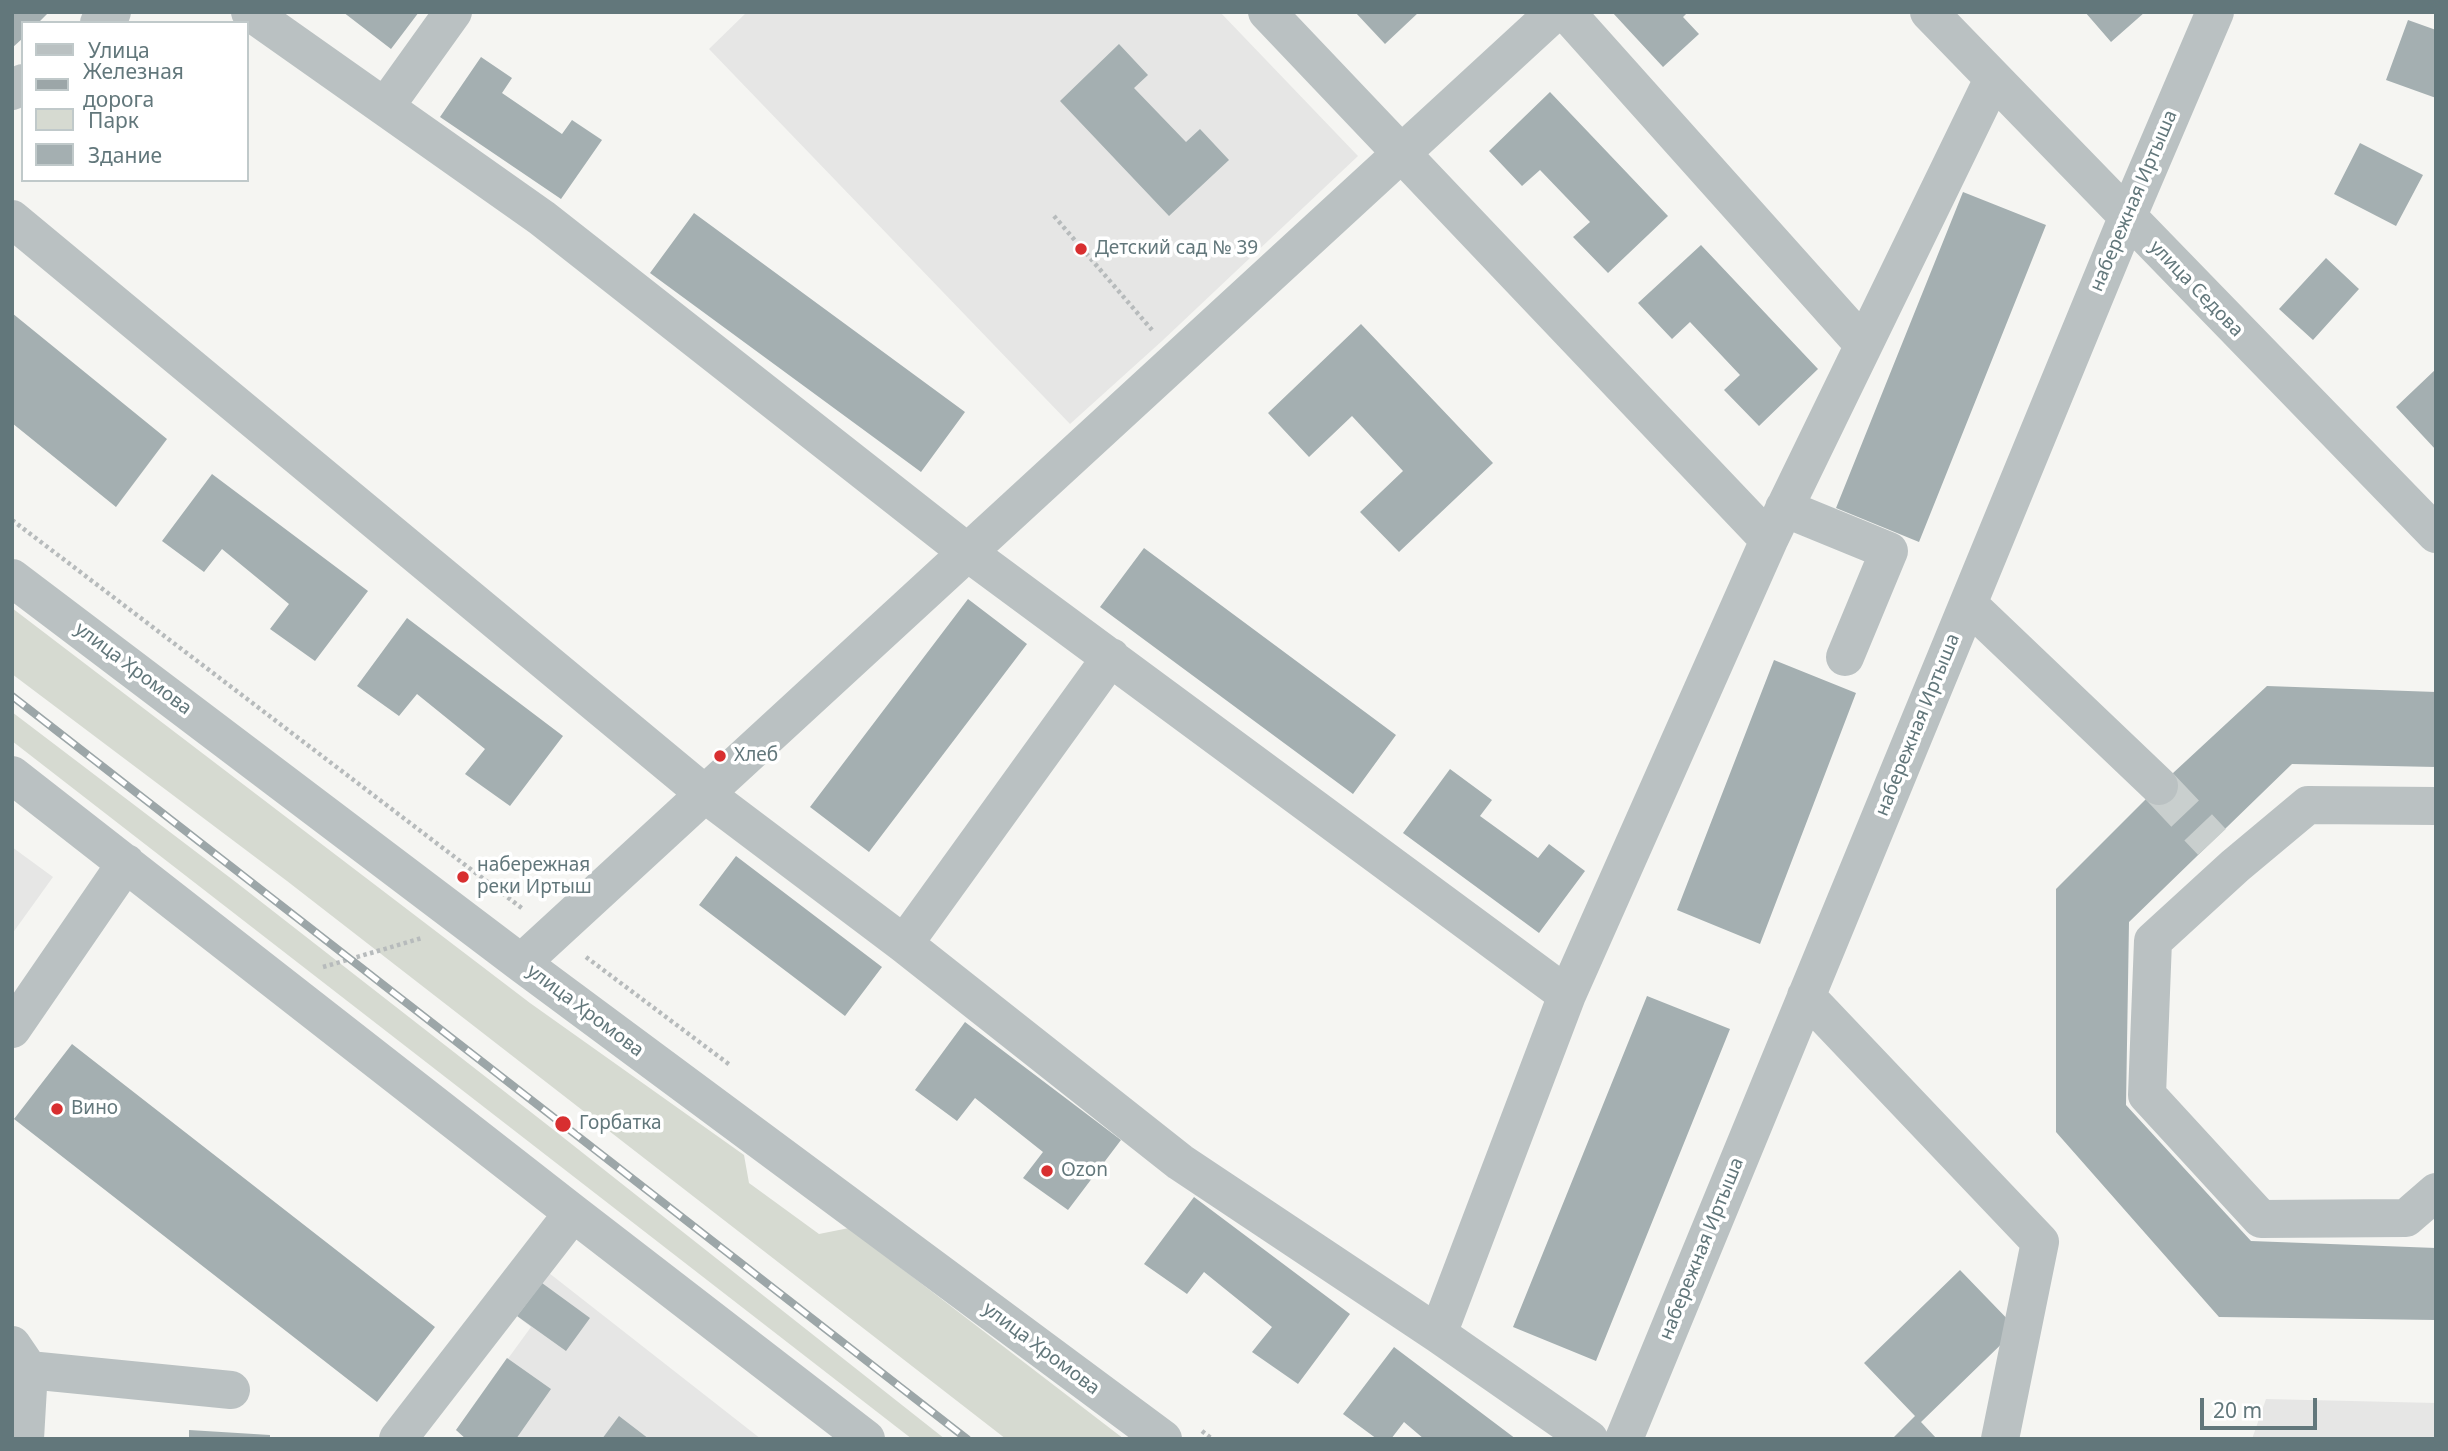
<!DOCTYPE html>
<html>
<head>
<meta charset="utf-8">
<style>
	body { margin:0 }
	#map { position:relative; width:2448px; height:1451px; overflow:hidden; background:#f5f5f2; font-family:"Noto Sans",sans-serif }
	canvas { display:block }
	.frame { position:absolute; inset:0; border:14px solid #62777b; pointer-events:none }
	.legend { position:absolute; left:21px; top:21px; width:228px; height:161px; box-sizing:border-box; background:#fff; border:2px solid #c0c9ca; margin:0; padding:9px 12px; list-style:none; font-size:21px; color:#62777b }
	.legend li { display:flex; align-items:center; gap:14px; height:35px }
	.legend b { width:35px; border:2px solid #c0c9ca }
	.scale { position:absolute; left:2200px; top:1398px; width:117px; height:32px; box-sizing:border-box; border:4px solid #62777b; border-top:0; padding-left:9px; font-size:21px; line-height:24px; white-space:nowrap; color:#62777b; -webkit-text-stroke:5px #fff; paint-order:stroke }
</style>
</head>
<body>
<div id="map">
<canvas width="2448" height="1451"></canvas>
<div class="frame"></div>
<ul class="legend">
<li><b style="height:9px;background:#bac1c2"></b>Улица</li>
<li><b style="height:9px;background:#9ca6a8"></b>Железная дорога</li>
<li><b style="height:19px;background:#d6dad1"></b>Парк</li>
<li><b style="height:19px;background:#a4afb1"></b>Здание</li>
</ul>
<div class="scale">20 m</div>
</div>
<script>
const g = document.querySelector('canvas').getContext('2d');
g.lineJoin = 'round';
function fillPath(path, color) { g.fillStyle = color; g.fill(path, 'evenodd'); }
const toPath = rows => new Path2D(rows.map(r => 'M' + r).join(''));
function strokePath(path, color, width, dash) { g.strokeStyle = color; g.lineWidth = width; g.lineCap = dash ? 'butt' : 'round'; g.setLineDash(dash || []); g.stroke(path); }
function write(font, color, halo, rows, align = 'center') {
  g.font = font + ' "Noto Sans",sans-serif'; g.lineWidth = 7; g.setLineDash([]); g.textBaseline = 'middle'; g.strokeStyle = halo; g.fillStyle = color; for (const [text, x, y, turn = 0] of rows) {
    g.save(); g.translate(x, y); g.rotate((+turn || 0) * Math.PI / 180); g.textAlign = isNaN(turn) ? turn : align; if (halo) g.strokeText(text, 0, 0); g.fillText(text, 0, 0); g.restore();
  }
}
fillPath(toPath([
	[747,12,1220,12,1358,156,1162,341,1070,424,709,49],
	[12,847,53,877,12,934],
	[549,1273,761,1439,466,1439,456,1430,531,1327,517,1316],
	[2266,1399,2436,1403,2436,1439,2252,1439]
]), '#e6e6e5');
fillPath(toPath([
	[12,608,530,1003,744,1155,749,1183,819,1234,849,1228,1124,1439,1006,1439,287,881,12,674],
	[12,712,237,883,550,1127,945,1439,912,1439,12,741]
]), '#d6dad1');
fillPath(toPath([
	[12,12,49,12,38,23,23,23,23,38,12,48],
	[343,12,419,12,391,49],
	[1355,12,1419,12,1385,44],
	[1612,12,1688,12,1683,17,1699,34,1663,67],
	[2085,12,2145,12,2111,42],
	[2408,20,2436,30,2436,98,2386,80],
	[1119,44,1148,75,1134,88,1186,142,1200,129,1229,160,1169,216,1060,101],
	[481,57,512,78,502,93,562,134,572,120,602,140,561,199,440,117],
	[1550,92,1668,216,1608,273,1573,237,1590,222,1540,170,1522,186,1489,151],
	[2360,143,2423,175,2396,226,2334,194],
	[1963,192,2046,225,1919,542,1836,508],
	[694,213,965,412,921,472,650,273],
	[1701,245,1818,369,1759,426,1724,390,1740,375,1690,322,1672,339,1638,303],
	[2326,258,2359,289,2313,340,2279,309],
	[12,313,167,439,116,507,12,423],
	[1361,324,1493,463,1399,552,1360,512,1403,471,1352,416,1309,457,1268,413],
	[2436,369,2436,450,2396,407],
	[212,474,368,591,315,661,270,629,289,604,222,549,204,572,162,541],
	[1144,548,1396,735,1353,794,1100,607],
	[968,599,1027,644,869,852,810,807],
	[407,618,563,736,510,806,465,774,485,749,417,694,399,716,357,686],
	[1774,660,1856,693,1760,944,1677,910],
	[2267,686,2436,692,2436,767,2292,764,2129,922,2126,1105,2251,1241,2436,1248,2436,1320,2219,1317,2056,1132,2056,889,2159,786],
	[1450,769,1492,800,1480,816,1538,858,1549,844,1585,871,1539,933,1403,833],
	[736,856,882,967,845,1016,699,905],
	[1647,996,1730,1029,1596,1361,1513,1327],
	[965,1022,1121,1140,1068,1210,1023,1178,1043,1152,975,1098,957,1121,915,1090],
	[72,1044,435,1327,377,1402,14,1119],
	[1194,1197,1350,1314,1298,1384,1252,1352,1272,1327,1204,1272,1187,1294,1144,1264],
	[1960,1270,2017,1329,1921,1422,1937,1439,1892,1439,1915,1416,1864,1363],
	[542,1283,590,1318,566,1351,517,1316],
	[1394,1347,1516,1439,1424,1439,1404,1422,1391,1439,1377,1439,1343,1414],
	[507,1358,551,1389,516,1439,466,1439,456,1430],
	[619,1416,649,1439,602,1439],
	[189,1430,270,1435,270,1439,189,1439]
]), '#a4afb1');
strokePath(toPath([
	[2159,786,2212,842]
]), '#c9cfce', 38, [38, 19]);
strokePath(toPath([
	[1054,216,1152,330],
	[12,520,523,909],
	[586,957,730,1065],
	[323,967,422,938],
	[1202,1431,1212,1439]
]), '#b7bbbc', 4.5, [3.5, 3.5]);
strokePath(toPath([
	[250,12,542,218,967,552,1567,995,1438,1334],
	[1267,12,1769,540],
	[1566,12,1863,344],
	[1929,12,2436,534],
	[99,23,112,12],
	[12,91,23,83],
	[385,107,453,12],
	[12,219,705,794,904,944,1180,1162,1438,1334,1589,1439],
	[1784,508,1889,551,1845,657],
	[12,578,521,963,1163,1439],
	[1968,604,2159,786],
	[12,775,573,1213,866,1439],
	[2436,806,2308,805,2235,866,2153,941,2147,1095,2261,1219,2406,1218,2436,1192],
	[904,944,1111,657],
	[521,963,1555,12],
	[1567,995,1769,540,1993,79],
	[1806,996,2040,1242,2000,1439],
	[12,1029,126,863],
	[12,1345,29,1370,25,1439],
	[29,1370,231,1390],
	[398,1439,573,1213],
	[1624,1439,2127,218,2215,12]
]), '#bac1c2', 38);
const rail = toPath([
	[12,696,967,1439]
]);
strokePath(rail, '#9ca6a8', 8);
strokePath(rail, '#fff', 5, [16]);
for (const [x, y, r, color] of [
	[1081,249,7,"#d82f30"],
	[720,756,7,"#d82f30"],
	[463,877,7,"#d82f30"],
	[57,1109,7,"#d82f30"],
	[563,1124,9,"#d82f30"],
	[1047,1171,7,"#d82f30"]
]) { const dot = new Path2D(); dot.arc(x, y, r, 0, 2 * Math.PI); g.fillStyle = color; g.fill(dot); strokePath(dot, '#fff', 2.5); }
write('19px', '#62777b', '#fff', [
	["набережная Иртыша",2134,201,-67],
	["улица Седова",2196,289,46],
	["улица Хромова",133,669,37],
	["набережная Иртыша",1918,725,-68],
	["улица Хромова",585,1011,37],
	["набережная Иртыша",1702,1249,-68],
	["улица Хромова",1041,1349,37]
]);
write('19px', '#62777b', '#fff', [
	["Детский сад № 39",1095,249],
	["Хлеб",734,756],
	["набережная",477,866],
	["реки Иртыш",477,888],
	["Вино",71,1109],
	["Горбатка",579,1124],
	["Ozon",1061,1171]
], 'left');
</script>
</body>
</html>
